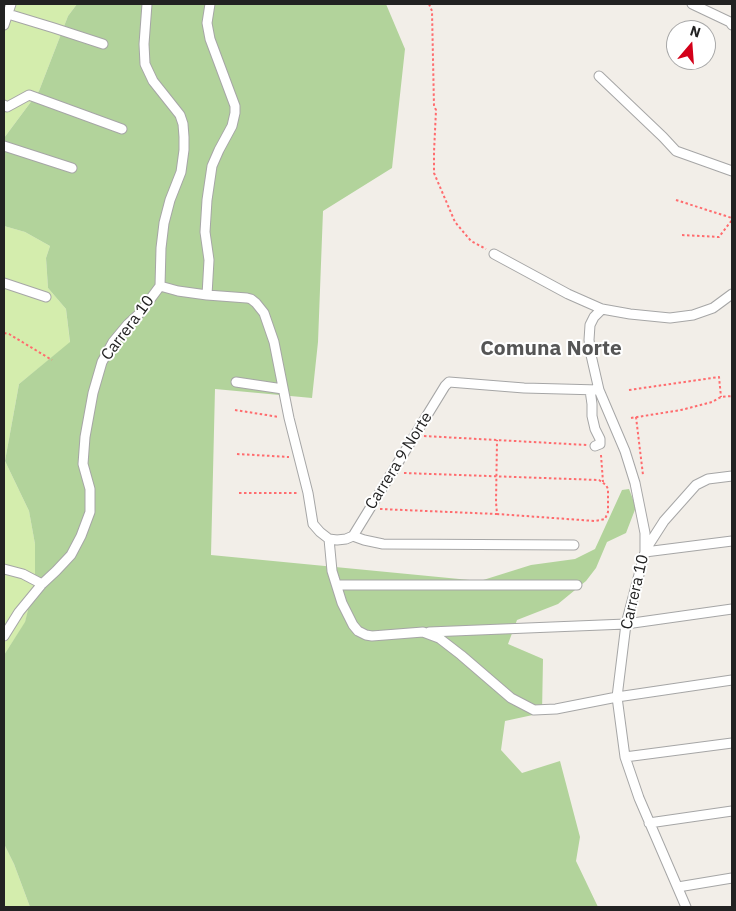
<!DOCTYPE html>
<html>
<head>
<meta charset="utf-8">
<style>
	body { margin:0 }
	#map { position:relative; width:736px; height:911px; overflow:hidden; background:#f2eee8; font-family:"IBM Plex Sans",sans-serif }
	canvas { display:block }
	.frame { position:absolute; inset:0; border:5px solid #222; pointer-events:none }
	.north { position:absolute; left:666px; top:20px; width:50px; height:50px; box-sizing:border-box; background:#fff; border:1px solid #a7a7a7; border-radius:50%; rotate:18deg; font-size:14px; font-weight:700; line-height:20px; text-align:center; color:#222 }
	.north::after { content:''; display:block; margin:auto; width:18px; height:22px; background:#d30019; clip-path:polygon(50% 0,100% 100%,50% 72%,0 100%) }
</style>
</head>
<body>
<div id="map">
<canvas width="736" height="911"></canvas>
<div class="frame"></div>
<div class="north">N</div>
</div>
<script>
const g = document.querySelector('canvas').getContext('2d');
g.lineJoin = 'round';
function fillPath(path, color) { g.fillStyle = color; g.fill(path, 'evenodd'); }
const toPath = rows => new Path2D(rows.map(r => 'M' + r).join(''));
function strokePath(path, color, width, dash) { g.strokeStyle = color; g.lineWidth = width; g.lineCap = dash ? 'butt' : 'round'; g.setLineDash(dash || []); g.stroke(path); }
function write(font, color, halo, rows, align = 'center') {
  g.font = font + ' "IBM Plex Sans",sans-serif'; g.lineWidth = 4; g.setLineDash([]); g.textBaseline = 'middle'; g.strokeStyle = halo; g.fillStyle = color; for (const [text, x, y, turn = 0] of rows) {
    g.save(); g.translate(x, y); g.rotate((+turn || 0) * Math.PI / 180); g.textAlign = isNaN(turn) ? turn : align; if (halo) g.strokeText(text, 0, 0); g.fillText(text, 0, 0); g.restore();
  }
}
fillPath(toPath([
	[5,4,77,4,68,16,39,91,4,138,4,7],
	[4,226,25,232,50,246,46,258,48,288,66,309,70,343,19,384,5,461,29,511,35,544,35,581,25,623,4,655],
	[4,844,14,864,30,907,4,907]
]), '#d4edad');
fillPath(toPath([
	[77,4,386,4,405,49,392,168,323,211,318,342,312,398,215,389,211,555,480,581,531,565,575,559,595,549,622,490,629,489,636,507,626,533,607,542,596,568,586,581,558,604,517,620,508,644,543,659,542,713,505,721,501,750,522,773,560,761,580,837,576,861,598,907,30,907,14,864,4,844,4,655,25,622,35,581,35,544,29,511,5,461,19,384,70,342,66,309,48,288,46,258,50,246,25,232,4,226,4,138,39,91,68,16]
]), '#b2d39b');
const street = toPath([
	[692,4,730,22,732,25],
	[8,14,54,28,103,44],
	[4,25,11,4],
	[599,76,663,137,676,151,732,171],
	[4,105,7,107,29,95,122,129],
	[4,146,72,168],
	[494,254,568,294,602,309,630,314,670,318,693,315,713,308,732,294],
	[4,283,46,297],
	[160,286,178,291,207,295,247,298,251,299,256,303,264,313,274,342,289,418,308,493,313,524,320,532,329,539,337,540,346,539,353,536,445,386,449,382,524,388,599,390],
	[207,295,209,260,205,232,207,200,212,166,219,150,232,126,235,113,235,106,210,39,207,23,210,4],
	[602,309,594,317,590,325,589,340,591,355,599,390,625,451,635,483,645,533,645,552,626,624,617,697,625,757,639,798,686,907],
	[236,382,283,389],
	[590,390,592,404,592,416,595,429,600,439,600,444,595,446],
	[353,536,364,540,383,544,574,545],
	[329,539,332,571,342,603,353,625,358,631,366,635,372,636,423,632,439,638,461,655,511,698,534,710,556,709,617,697,732,680],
	[646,549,664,521,696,485,708,479,732,476],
	[645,552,732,541],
	[4,569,23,574,42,584],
	[337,585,577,585],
	[429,632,626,624,732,609],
	[4,636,19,612,42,584,56,571,71,555,81,536,90,512,90,489,83,464,85,437,93,393,102,362,113,342,128,324,140,313,160,286,161,248,164,223,170,200,181,172,184,150,184,137,183,124,180,115,153,81,145,64,144,44,147,4],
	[625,757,732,743],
	[649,823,732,811],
	[678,887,732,878]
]);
strokePath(street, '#a6a6a6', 11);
strokePath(toPath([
	[429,4,432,11,434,106,436,110,434,152,434,173,455,222,471,241,486,249],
	[676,200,732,218],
	[682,235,719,237,732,220],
	[4,333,9,334,52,360],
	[629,390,719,377,721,397],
	[235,410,279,417],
	[636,417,643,475],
	[631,418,681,410,712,402,721,397,732,396],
	[424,436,587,445],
	[237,454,289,457],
	[601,455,603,482],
	[404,473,599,480,606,485,608,489,608,512,605,519,595,521,497,514],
	[239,493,298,493],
	[380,509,497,514,496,502,497,440]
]), '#ff6c6e', 2, [2.5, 2.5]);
strokePath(street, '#fff', 9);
write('16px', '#222', '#fff', [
	["Carrera 10",128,328,-53],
	["Carrera 9 Norte",399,461,-58],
	["Carrera 10",635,592,-77]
]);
write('bold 21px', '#555', '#fff', [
	["Comuna Norte",551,349]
]);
</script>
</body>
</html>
